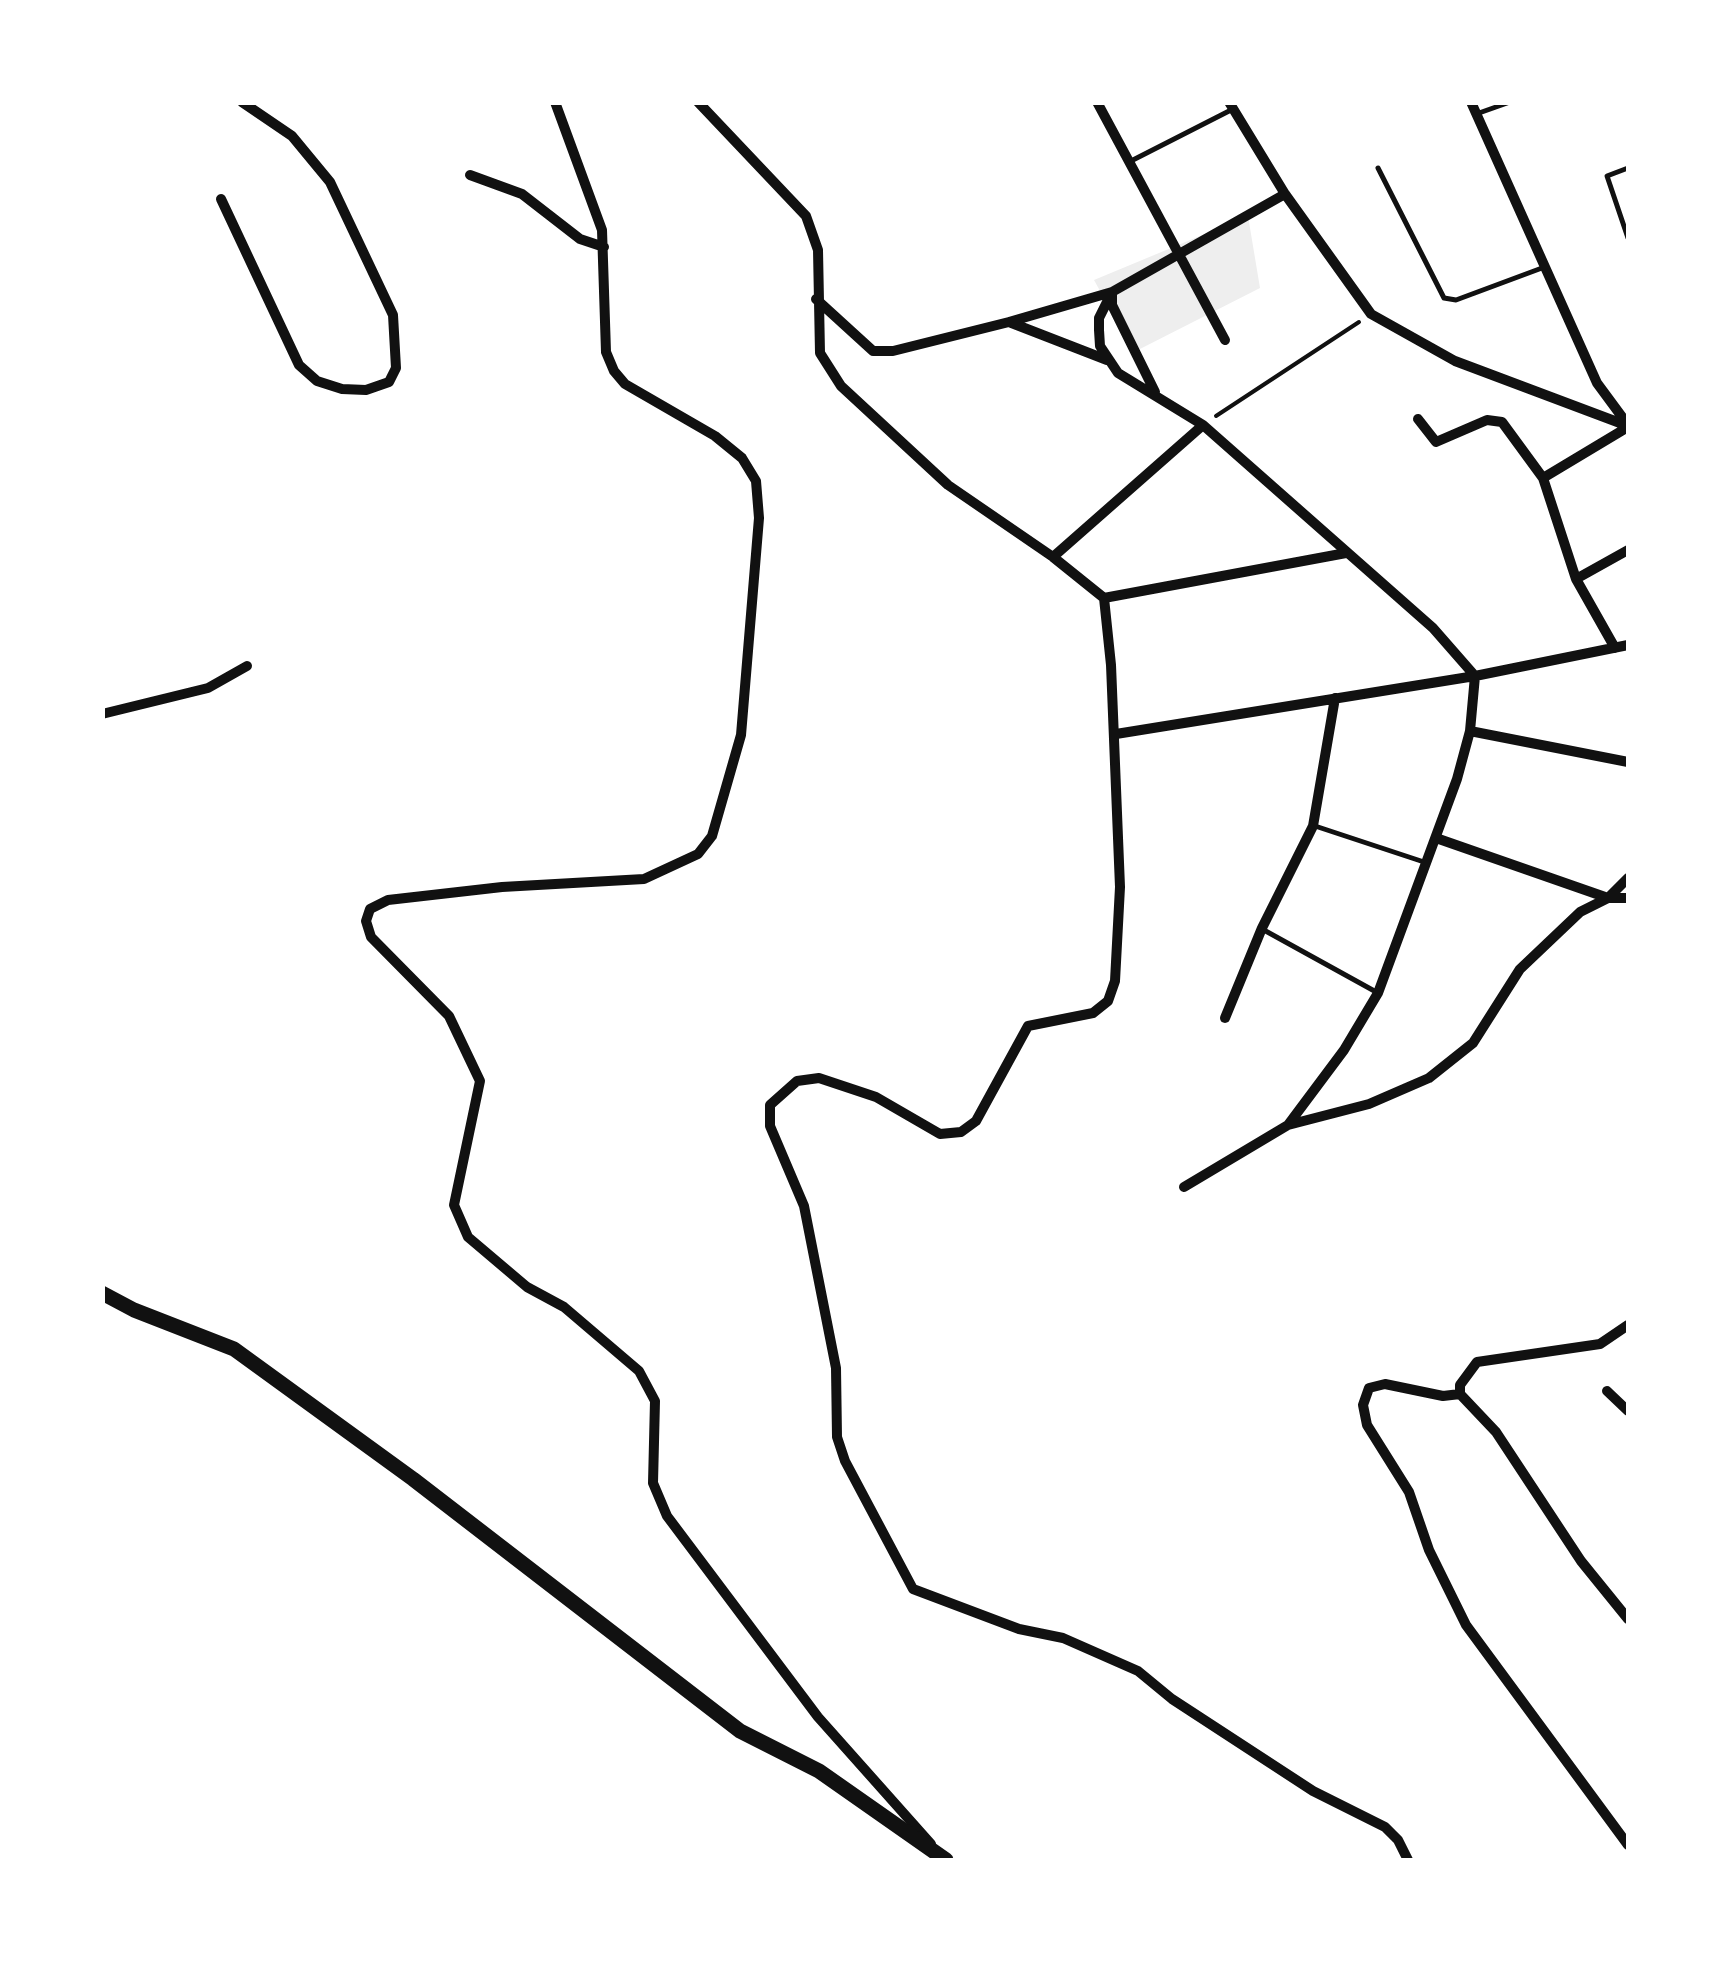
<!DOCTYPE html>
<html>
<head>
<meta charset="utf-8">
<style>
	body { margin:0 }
	#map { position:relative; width:1731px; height:1963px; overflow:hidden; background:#fff; font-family:"Alegreya Sans",sans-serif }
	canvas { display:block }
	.frame { position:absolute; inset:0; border:105px solid #fff; pointer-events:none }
</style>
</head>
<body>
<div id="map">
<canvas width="1731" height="1963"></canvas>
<div class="frame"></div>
</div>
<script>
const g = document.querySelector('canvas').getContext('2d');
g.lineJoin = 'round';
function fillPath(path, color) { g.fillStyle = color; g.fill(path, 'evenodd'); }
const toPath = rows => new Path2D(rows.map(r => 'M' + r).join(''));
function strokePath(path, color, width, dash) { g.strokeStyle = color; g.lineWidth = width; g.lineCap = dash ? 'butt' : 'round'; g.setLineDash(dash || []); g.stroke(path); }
fillPath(toPath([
	[1248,216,1260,288,1134,352,1094,280]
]), '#eee');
strokePath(toPath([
	[1216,416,1359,322]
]), '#111', 4);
strokePath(toPath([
	[1479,113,1510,102],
	[1129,162,1233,109],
	[1378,168,1444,298,1456,300,1542,268],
	[1628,168,1607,176,1628,238],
	[1315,826,1424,862],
	[1262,929,1378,993]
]), '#111', 5);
strokePath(toPath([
	[555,102,602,230,606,352,614,371,625,384,715,436,742,458,756,481,759,518,741,735,712,836,698,854,644,879,502,887,388,900,370,909,366,921,371,937,449,1016,480,1081,454,1205,468,1237,527,1287,564,1307,639,1371,655,1401,653,1483,667,1516,818,1717,931,1844],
	[698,102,806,216,818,250,820,353,841,386,948,485,1053,557,1104,598,1111,665,1120,887,1115,981,1108,1001,1093,1013,1028,1026,976,1121,961,1132,940,1134,876,1097,819,1078,797,1081,770,1105,770,1126,804,1206,836,1368,837,1437,845,1461,913,1589,1019,1629,1063,1638,1138,1671,1172,1699,1313,1791,1385,1827,1398,1840,1408,1860],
	[1097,102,1225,340],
	[1229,102,1285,194,1371,314,1455,361,1628,426],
	[1471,102,1597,383,1628,425],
	[470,175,522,194,580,239,604,247],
	[221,199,299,365,317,381,342,389,366,390,389,382,396,368,393,315,330,182,292,136,242,102],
	[816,299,873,351,893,351,1009,322,1107,360],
	[1009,322,1112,292,1099,318,1099,330,1100,346,1118,373,1203,425,1433,628,1475,676,1470,731,1457,779,1378,993,1344,1050,1288,1125],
	[1155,392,1112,305,1112,292,1285,194],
	[1418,419,1436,442,1487,420,1502,422,1543,478,1576,579,1615,648],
	[1543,478,1628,427],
	[1053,557,1203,425],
	[1576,579,1628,550],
	[1104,598,1346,553],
	[102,714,208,688,247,666],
	[1470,731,1628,762],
	[1116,734,1475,676,1628,645],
	[1436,838,1608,898,1628,898],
	[1225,1018,1262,928,1313,826,1335,698],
	[1184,1187,1288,1125,1369,1104,1429,1078,1473,1043,1520,969,1580,912,1608,898,1628,878],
	[1607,1391,1628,1411],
	[1460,1394,1443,1396,1385,1384,1369,1388,1363,1405,1367,1425,1409,1492,1429,1550,1466,1625,1628,1845],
	[1460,1394,1496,1432,1581,1561,1628,1619],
	[1460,1394,1460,1385,1477,1362,1600,1344,1628,1325]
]), '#111', 10);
strokePath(toPath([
	[102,1293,134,1310,234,1349,413,1479,740,1731,819,1771,946,1860]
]), '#111', 15);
</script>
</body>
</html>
